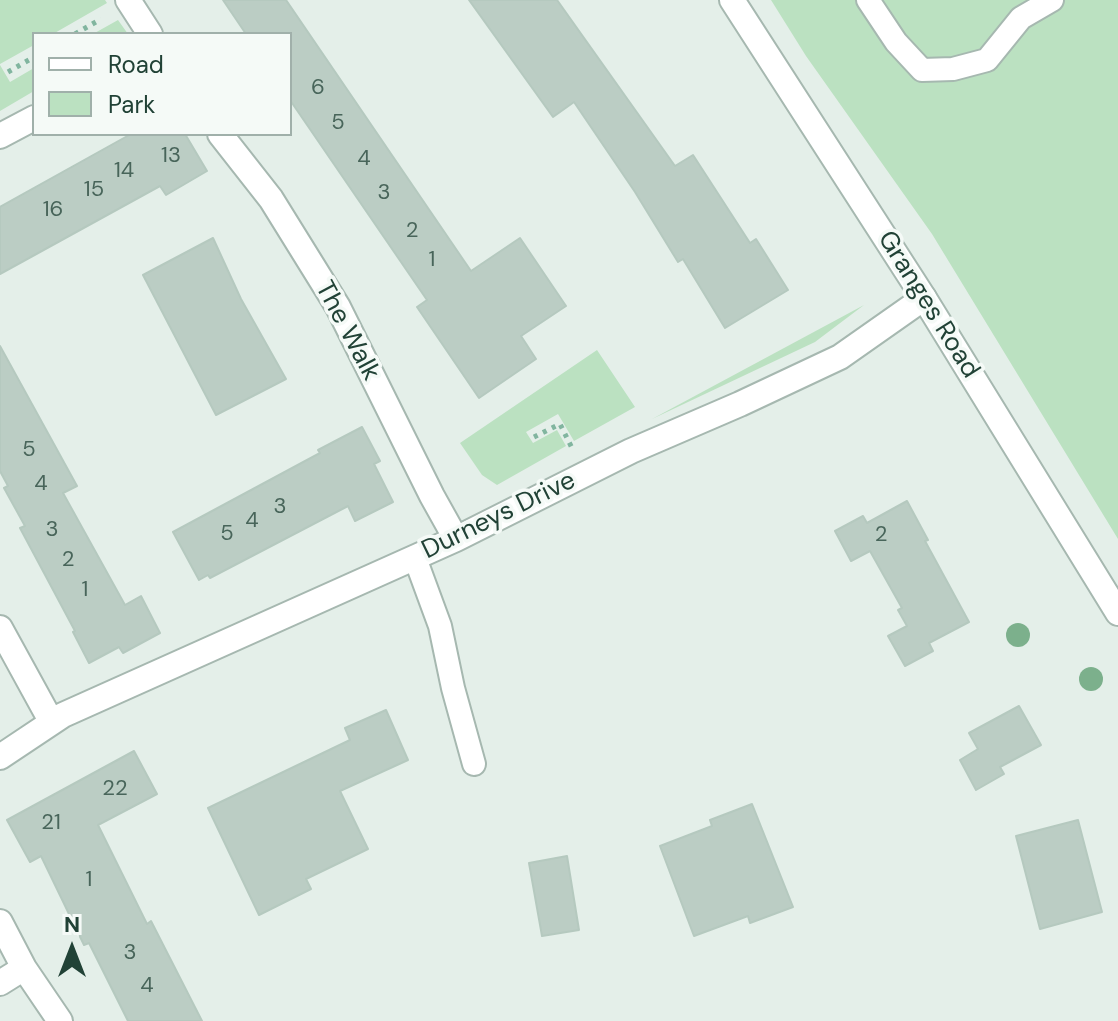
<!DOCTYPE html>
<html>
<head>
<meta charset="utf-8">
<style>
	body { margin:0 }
	#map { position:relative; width:1118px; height:1021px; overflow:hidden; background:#e4efe9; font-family:"DM Sans",sans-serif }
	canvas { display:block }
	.legend { position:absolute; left:32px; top:32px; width:260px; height:104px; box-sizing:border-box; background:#f5faf7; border:2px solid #a0b0aa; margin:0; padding:10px 14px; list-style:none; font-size:24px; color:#214236 }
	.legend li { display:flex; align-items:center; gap:16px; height:40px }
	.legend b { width:40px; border:2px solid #a0b0aa }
	.north { position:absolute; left:32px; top:909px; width:80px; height:80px; -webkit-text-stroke:6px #f5faf7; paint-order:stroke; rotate:0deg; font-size:22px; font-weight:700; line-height:32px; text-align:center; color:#214236 }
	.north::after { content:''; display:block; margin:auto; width:28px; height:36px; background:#214236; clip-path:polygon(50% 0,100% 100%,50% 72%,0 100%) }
</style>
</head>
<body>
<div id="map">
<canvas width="1118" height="1021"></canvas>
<ul class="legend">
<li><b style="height:10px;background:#fff"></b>Road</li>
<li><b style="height:22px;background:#bbe1c1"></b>Park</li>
</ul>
<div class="north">N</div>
</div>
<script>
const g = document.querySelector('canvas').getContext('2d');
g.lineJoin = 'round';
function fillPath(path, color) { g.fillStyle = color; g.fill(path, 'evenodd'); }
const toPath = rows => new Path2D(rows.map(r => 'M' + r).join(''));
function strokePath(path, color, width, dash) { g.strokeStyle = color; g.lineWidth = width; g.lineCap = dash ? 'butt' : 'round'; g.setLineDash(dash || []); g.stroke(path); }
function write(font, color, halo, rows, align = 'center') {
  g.font = font + ' "DM Sans",sans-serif'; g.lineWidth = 7; g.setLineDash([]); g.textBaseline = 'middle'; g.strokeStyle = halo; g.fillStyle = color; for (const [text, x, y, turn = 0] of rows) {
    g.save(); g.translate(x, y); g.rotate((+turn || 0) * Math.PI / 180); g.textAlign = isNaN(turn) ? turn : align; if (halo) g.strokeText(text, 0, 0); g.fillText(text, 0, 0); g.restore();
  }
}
fillPath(toPath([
	[0,0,105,0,107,3,53,34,34,34,34,45,0,64],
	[771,0,1118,0,1118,539,932,234,806,56],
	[118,20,128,34,93,34],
	[0,65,10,82,34,68,34,91,0,111],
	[864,305,815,342,652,419],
	[597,350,635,407,574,441,558,414,526,432,533,443,557,430,566,446,497,485,482,475,460,443]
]), '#bbe1c1');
const building = toPath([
	[223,0,286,0,471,271,520,238,566,306,521,336,536,359,479,398,417,307,427,300,290,100,290,34,246,34,223,0],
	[469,0,557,0,675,166,693,155,750,243,756,239,788,290,725,328,683,259,678,262,635,192,574,102,553,117,469,0],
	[131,134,185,134,207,171,166,195,160,186,0,274,0,207,131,134],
	[213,238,241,299,286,379,216,415,143,275,213,238],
	[0,346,77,486,63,493,125,605,141,596,160,633,123,653,119,647,89,663,73,632,75,631,20,528,25,526,4,488,8,486,0,471,0,346],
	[362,427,380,461,374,464,393,502,355,521,348,506,210,578,208,575,199,580,173,532,320,453,318,450,362,427],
	[907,501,928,540,925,541,969,622,929,643,933,651,905,666,888,636,907,626,898,610,902,608,870,551,851,561,835,531,863,516,867,523,907,501],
	[1019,706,1041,745,1000,767,1004,774,976,790,960,760,978,749,969,733,1019,706],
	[386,710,408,760,340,791,368,849,306,879,311,889,259,915,208,808,350,740,345,728,386,710],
	[134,751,157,794,98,825,147,924,151,921,202,1021,128,1021,89,943,84,945,41,856,30,862,7,820,134,751],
	[752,804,793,907,750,923,748,916,694,936,660,846,712,826,710,820,752,804],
	[1078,820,1102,912,1040,929,1016,836,1078,820],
	[567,856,579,930,542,936,529,863,567,856]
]);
fillPath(building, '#bbcdc4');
strokePath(building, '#b5c9bf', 2);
const service = toPath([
	[868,0,896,42,922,70,953,69,987,60,1021,18,1052,0],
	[415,558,440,626,453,688,474,764]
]);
const minor = toPath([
	[128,0,150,34],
	[220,134,271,199,338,307,432,496,456,539],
	[0,136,34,118],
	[0,628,51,721],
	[0,757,63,715,456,539,631,451,740,404,840,357,924,298],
	[0,922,24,968,60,1021],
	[0,983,24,968]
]);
const tertiary = toPath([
	[732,0,924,298,1118,613]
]);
strokePath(service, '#a6b8b0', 26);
strokePath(minor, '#a6b8b0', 28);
strokePath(tertiary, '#a6b8b0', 28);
strokePath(toPath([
	[75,34,101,19],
	[8,72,34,57],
	[534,437,560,424,572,448]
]), '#81b59f', 5, [4, 6]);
strokePath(service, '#fff', 22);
strokePath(minor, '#fff', 24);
strokePath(tertiary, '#fff', 24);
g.fillStyle = '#7cb08c';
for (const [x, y] of [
	[1018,635],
	[1091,679]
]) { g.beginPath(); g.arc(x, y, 12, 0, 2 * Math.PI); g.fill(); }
write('22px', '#48655a', null, [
	["6",318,88],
	["5",338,123],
	["13",171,156],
	["4",364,159],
	["14",124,171],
	["15",94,190],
	["3",384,193],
	["16",53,210],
	["2",412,231],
	["1",432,260],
	["5",29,450],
	["4",41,484],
	["3",280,507],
	["4",252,521],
	["3",52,530],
	["5",227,534],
	["2",881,535],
	["2",68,560],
	["1",85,590],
	["22",115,789],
	["21",51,823],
	["1",89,880],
	["3",130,953],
	["4",147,986]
]);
write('26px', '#214236', '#f5faf7', [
	["Granges Road",928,305,58],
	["The Walk",347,331,62],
	["Durneys Drive",499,516,-26]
]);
</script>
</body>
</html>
